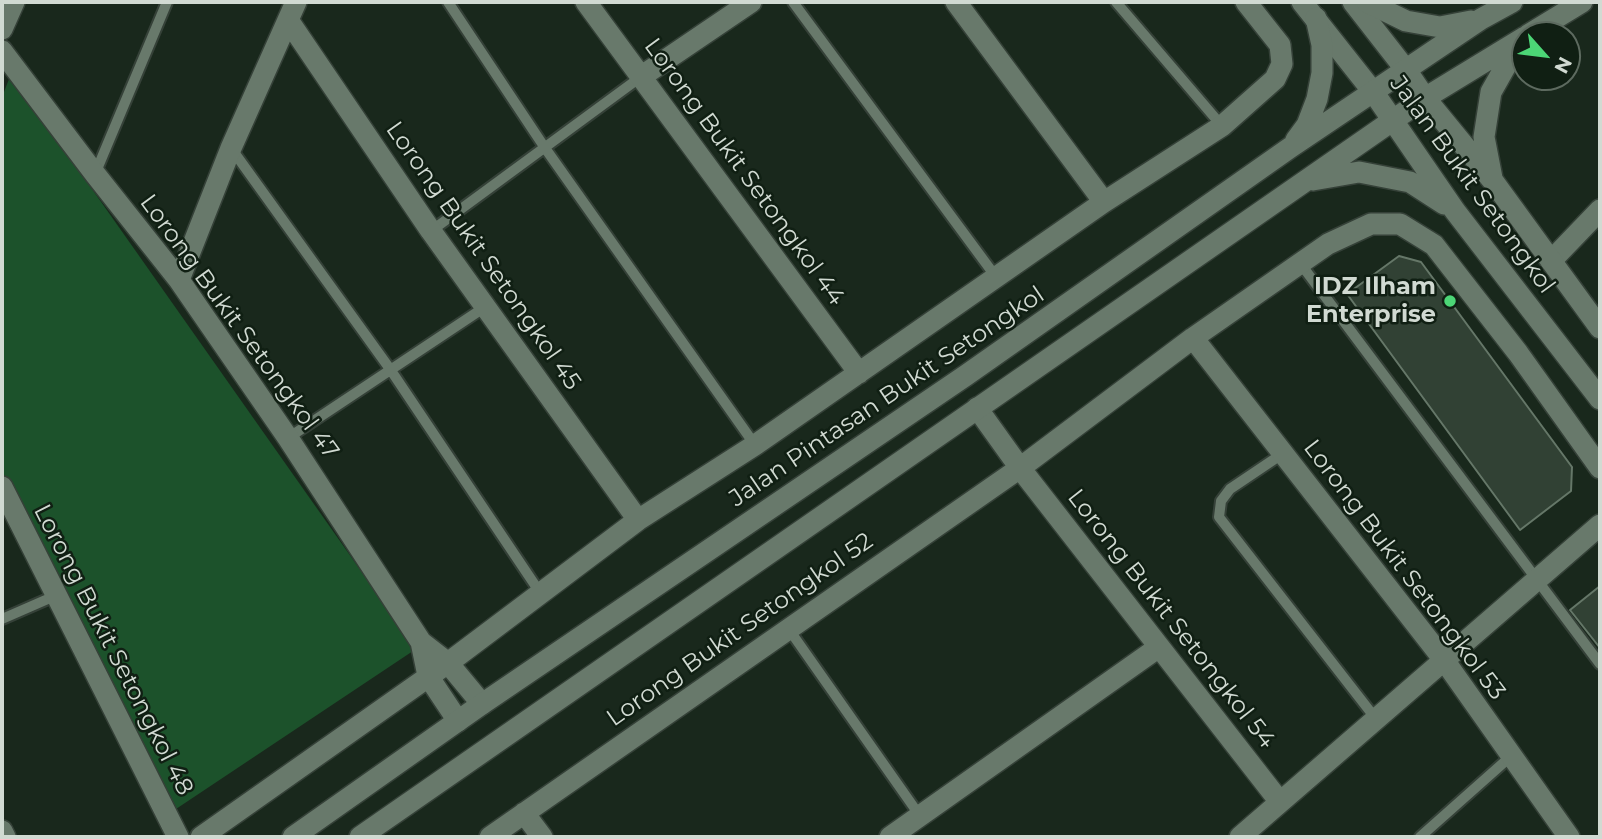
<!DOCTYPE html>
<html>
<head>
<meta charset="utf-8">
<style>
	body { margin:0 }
	#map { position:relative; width:1602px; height:839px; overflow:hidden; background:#19281c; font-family:Montserrat,sans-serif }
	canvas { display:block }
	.frame { position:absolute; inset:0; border:4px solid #d1dad2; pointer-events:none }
	.north { position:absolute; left:1511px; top:21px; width:70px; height:70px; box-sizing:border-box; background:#101f13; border:2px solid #5d6a5f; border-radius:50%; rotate:118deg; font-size:19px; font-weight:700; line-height:28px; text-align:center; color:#d1dad2 }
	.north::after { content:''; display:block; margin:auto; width:24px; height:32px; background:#4cd676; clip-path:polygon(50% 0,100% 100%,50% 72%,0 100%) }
</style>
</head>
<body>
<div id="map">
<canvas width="1602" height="839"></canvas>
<div class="frame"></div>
<div class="north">N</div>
</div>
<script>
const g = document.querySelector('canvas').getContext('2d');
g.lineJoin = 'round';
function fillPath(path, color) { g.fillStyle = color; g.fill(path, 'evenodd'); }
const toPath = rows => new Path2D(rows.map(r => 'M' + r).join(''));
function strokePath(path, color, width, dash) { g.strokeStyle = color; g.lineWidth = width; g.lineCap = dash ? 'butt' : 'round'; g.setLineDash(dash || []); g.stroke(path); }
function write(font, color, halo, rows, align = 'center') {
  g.font = font + ' Montserrat,sans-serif'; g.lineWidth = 5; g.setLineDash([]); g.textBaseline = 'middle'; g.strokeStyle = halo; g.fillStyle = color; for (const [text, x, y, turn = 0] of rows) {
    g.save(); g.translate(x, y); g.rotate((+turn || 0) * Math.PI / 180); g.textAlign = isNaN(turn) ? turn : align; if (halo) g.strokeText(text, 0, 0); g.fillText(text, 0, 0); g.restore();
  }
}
fillPath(toPath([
	[11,74,416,649,176,809,2,474,2,97]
]), '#1c522b');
const building = toPath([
	[1399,256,1421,262,1572,467,1571,491,1520,530,1347,294,1399,256],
	[1600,586,1600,648,1570,610,1600,586]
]);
fillPath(building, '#314134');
strokePath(building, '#657768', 2);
const lane = toPath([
	[448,2,545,148,755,445],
	[793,2,996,277],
	[1116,2,1222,126],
	[231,148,390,369,541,594],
	[95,174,167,2],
	[431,231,642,76],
	[1300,263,1600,664],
	[288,438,485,307],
	[1282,454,1230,489,1221,501,1219,517,1376,719],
	[2,619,57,595],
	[788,628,920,816],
	[1420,837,1510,757]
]);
const street = toPath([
	[586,2,859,373],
	[956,2,1104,202],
	[1302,2,1374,93],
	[1353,2,1406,70],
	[288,20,431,231,638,520],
	[2,29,14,2],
	[2,51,95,174,179,280,288,438,421,642],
	[642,76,751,2],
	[1551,261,1600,210],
	[179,280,231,148,296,2],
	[1193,338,1444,660,1569,837],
	[977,408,1020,468,1280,802],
	[2,487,178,837],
	[458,721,428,676,421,642,448,663,482,704],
	[524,813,542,837],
	[2,831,5,837],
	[201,837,448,663,638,520,755,445,1104,202,1222,126,1275,79,1282,64,1280,45,1246,2],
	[490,837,1020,468,1193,338,1328,244,1371,224,1400,224,1434,245,1518,353,1600,468],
	[890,837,1159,647],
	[1240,837,1600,525]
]);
const secondary = toPath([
	[1367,2,1406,21,1440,27,1471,21],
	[1528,35,1582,2],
	[1406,70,1425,98,1493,181,1600,328],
	[1374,93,1455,211,1600,399],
	[1296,140,1307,125,1317,99,1322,73,1322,45,1316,18],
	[1492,178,1484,137,1491,92,1513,53,1523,44],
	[1313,180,1359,172,1410,182,1444,204],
	[293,837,482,704,965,376,1291,147,1481,19,1512,2],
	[360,837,1425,98,1525,37]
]);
strokePath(lane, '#354138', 14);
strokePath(street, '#354138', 24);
strokePath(secondary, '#354138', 24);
strokePath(lane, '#68796b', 10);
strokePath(street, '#68796b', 21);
strokePath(secondary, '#68796b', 21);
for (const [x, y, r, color] of [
	[1450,301,7,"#4cd676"]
]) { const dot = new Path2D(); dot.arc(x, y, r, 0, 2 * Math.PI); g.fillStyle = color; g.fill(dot); strokePath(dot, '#101f13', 2.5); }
write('24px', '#d1dad2', '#101f13', [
	["Lorong Bukit Setongkol 44",744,172,54],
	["Jalan Bukit Setongkol",1472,185,54],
	["Lorong Bukit Setongkol 45",483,256,55],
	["Lorong Bukit Setongkol 47",239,327,54],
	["Jalan Pintasan Bukit Setongkol",887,397,-34],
	["Lorong Bukit Setongkol 53",1404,570,53],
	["Lorong Bukit Setongkol 54",1171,619,52],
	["Lorong Bukit Setongkol 52",740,630,-35],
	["Lorong Bukit Setongkol 48",113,650,63]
]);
write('bold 24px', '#d1dad2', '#101f13', [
	["IDZ Ilham",1436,287],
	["Enterprise",1436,315]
], 'right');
</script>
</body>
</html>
